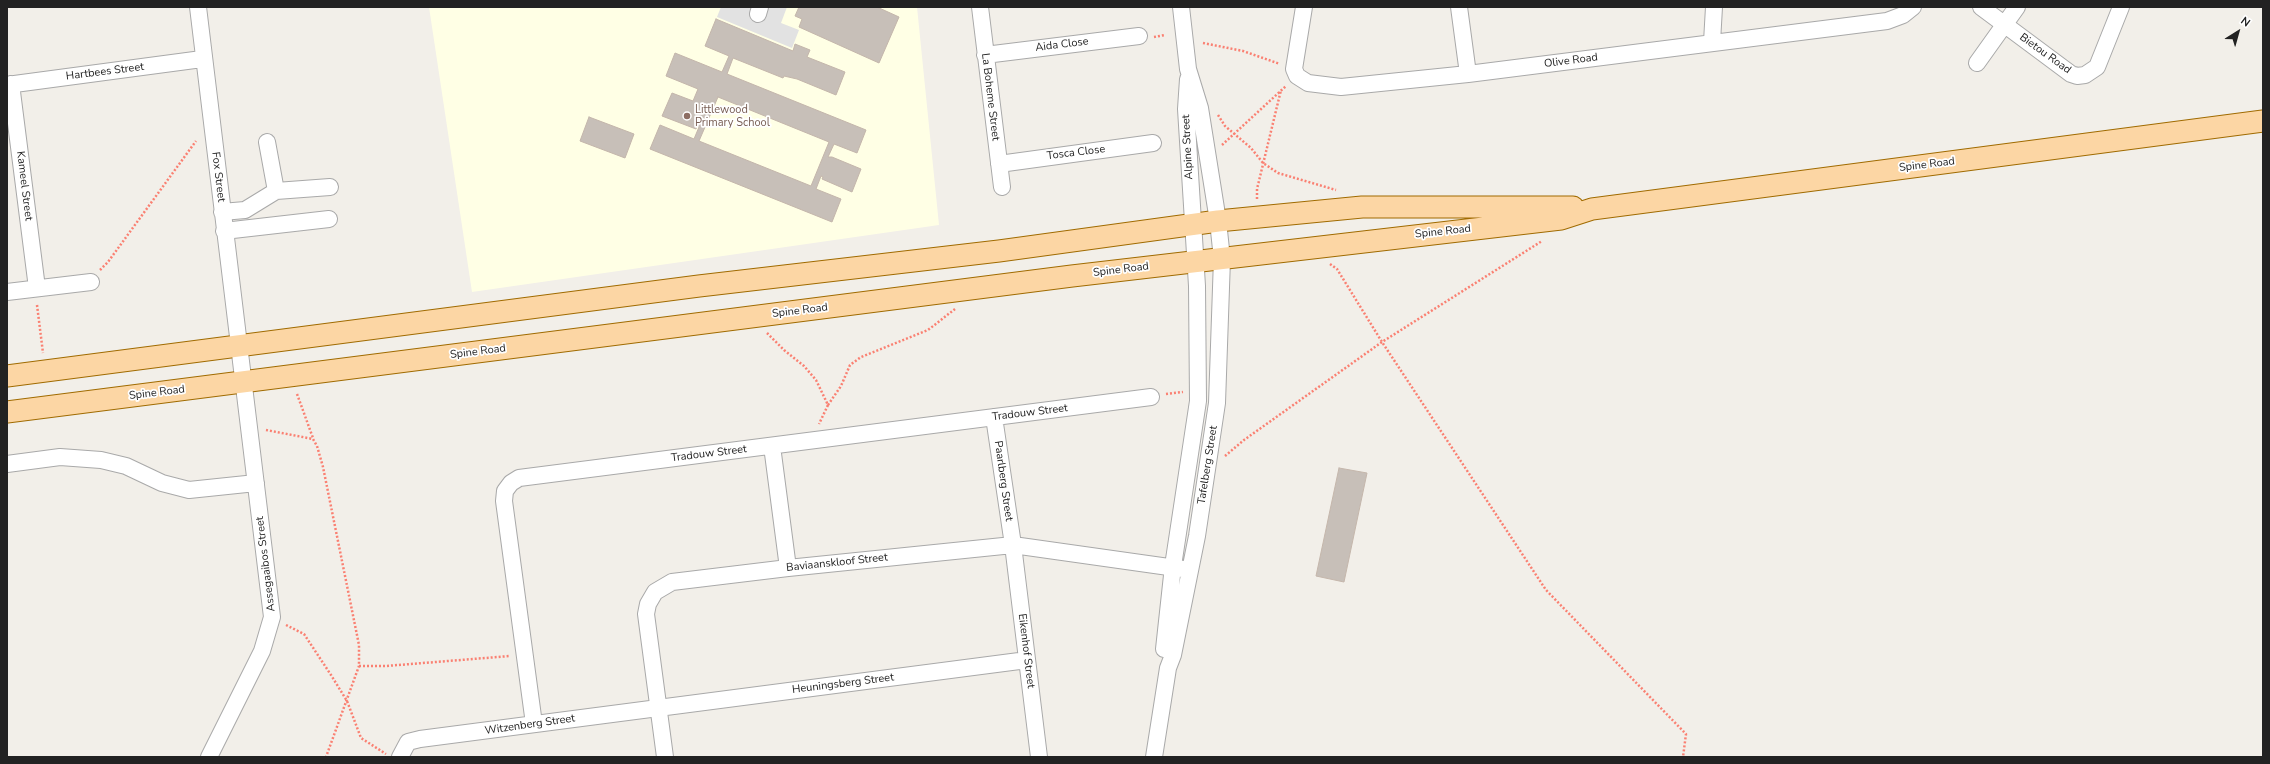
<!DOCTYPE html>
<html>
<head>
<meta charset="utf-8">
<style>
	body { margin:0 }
	#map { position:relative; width:2270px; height:764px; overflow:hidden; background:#f2efe9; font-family:"Nunito Sans",sans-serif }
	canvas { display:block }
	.frame { position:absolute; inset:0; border:8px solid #222; pointer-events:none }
	.north { position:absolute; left:2218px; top:12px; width:40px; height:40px; -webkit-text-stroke:3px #fff; paint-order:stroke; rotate:37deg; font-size:11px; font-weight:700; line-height:16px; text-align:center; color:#222 }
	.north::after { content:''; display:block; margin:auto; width:14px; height:18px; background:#222; clip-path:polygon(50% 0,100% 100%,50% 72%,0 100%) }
</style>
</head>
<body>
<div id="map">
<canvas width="2270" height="764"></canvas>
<div class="frame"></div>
<div class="north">N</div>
</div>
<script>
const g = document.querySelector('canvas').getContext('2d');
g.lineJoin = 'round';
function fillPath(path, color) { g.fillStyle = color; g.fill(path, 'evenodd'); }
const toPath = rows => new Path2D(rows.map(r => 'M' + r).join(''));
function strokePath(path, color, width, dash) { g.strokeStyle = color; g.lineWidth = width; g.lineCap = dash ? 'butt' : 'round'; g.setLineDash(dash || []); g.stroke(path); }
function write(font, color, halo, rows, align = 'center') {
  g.font = font + ' "Nunito Sans",sans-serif'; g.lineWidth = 3.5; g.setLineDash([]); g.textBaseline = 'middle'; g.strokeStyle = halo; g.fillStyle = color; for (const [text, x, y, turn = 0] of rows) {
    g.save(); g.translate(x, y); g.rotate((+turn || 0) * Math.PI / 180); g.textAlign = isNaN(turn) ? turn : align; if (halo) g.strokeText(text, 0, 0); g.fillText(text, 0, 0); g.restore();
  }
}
fillPath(toPath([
	[429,7,917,7,939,225,472,292]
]), '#ffffe5');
fillPath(toPath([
	[721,7,787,7,781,23,799,30,792,48,717,17]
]), '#e2e2e2');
const building = toPath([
	[799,7,877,7,899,17,879,63,799,27,802,19,795,16,799,7],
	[716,19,793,51,795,44,810,50,807,57,845,72,836,95,797,79,784,76,783,78,733,58,727,74,866,130,857,153,834,144,828,157,832,157,861,169,852,192,822,179,823,177,821,176,816,189,841,199,832,222,650,149,660,125,694,139,699,127,697,126,696,129,662,116,672,93,693,101,698,89,666,76,675,53,722,72,729,56,705,46,716,19],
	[718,97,829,142,811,186,699,141,718,97],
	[589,117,634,134,625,158,580,141,589,117],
	[1339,468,1367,473,1344,582,1316,576,1339,468]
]);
fillPath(building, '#c7bfb8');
strokePath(building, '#c4b6ab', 1);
const minor = toPath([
	[198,7,272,617,262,651,209,757],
	[980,7,1002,187],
	[1304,7,1294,69,1297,76,1308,83,1341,87,1468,74,1887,21,1903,15,1913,7],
	[1459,7,1468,74],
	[1981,7,2071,74,2077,76,2085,75,2097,67,2121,7],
	[758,14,760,7],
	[1712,42,1714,7],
	[985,55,1139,36],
	[1977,63,2017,7],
	[11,84,37,288],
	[7,85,202,59],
	[267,142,276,191],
	[999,164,1153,143],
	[222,212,245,210,276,191,330,187],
	[224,231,329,219],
	[7,292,91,282],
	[994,417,1013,545,1039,757],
	[772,446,788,568],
	[7,464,60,457,101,460,126,466,162,483,189,490,256,483],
	[1164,649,1173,566,1198,401,1197,286,1186,109,1188,79],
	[534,724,504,501,505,491,511,483,519,478,1151,397],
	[400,757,408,742,420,739,1027,660],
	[665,757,646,614,648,604,655,592,672,582,788,568,1013,545,1190,570],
	[1154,757,1168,668,1173,655,1197,536,1217,403,1222,259,1218,221,1200,108,1188,69,1181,7]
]);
const major = toPath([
	[7,376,699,286,999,251,1218,221,1362,207,1573,207],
	[7,412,1072,276,1561,219,1592,209,2263,121]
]);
strokePath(minor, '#a9a9a9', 18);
strokePath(major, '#a06b00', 23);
strokePath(toPath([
	[1154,37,1165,35],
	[1203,43,1243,51,1280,64],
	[1218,115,1225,126,1251,148,1263,163,1278,173,1336,190],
	[1222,145,1286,86],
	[1257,199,1257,189,1281,90],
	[1330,264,1337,269,1382,342,1546,590,1686,734,1683,757],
	[100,270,108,262,196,141],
	[37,305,43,353],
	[767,333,784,350,804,366,816,380,828,405,819,424],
	[297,394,313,438],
	[1166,394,1183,392],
	[828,405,841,386,850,365,861,357,928,330,955,309],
	[266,430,313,439,317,446,323,467,359,645,359,666,326,757],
	[1225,456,1244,440,1382,342,1542,241],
	[286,625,304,634,331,675,347,701,361,738,386,754],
	[359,666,386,666,510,656]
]), '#fa8072', 2.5, [2, 2]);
strokePath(minor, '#fff', 16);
strokePath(major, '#fcd6a4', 21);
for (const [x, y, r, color] of [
	[687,116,4,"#8d6e63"]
]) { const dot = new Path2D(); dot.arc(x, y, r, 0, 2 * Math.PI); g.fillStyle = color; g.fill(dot); strokePath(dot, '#fff', 1.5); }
write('11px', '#222', '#fff', [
	["Aida Close",1062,45,-7],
	["Bietou Road",2045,54,36],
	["Olive Road",1571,61,-7],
	["Hartbees Street",105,72,-7],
	["La Boheme Street",990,97,83],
	["Alpine Street",1188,147,-93],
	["Tosca Close",1076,153,-7],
	["Spine Road",1927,165,-7],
	["Fox Street",218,177,83],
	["Kameel Street",24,186,83],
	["Spine Road",1443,232,-6],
	["Spine Road",1121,270,-7],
	["Spine Road",800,311,-7],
	["Spine Road",478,352,-7],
	["Spine Road",157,393,-7],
	["Tradouw Street",1030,413,-7],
	["Tradouw Street",709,454,-7],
	["Tafelberg Street",1208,465,-81],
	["Paarlberg Street",1003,481,82],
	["Baviaanskloof Street",837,563,-6],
	["Assegaaibos Street",266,564,-97],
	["Eikenhof Street",1026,651,83],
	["Heuningsberg Street",843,684,-7],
	["Witzenberg Street",530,725,-8]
]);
write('11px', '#785e54', '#fff', [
	["Littlewood",695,110],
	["Primary School",695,123]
], 'left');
</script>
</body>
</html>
